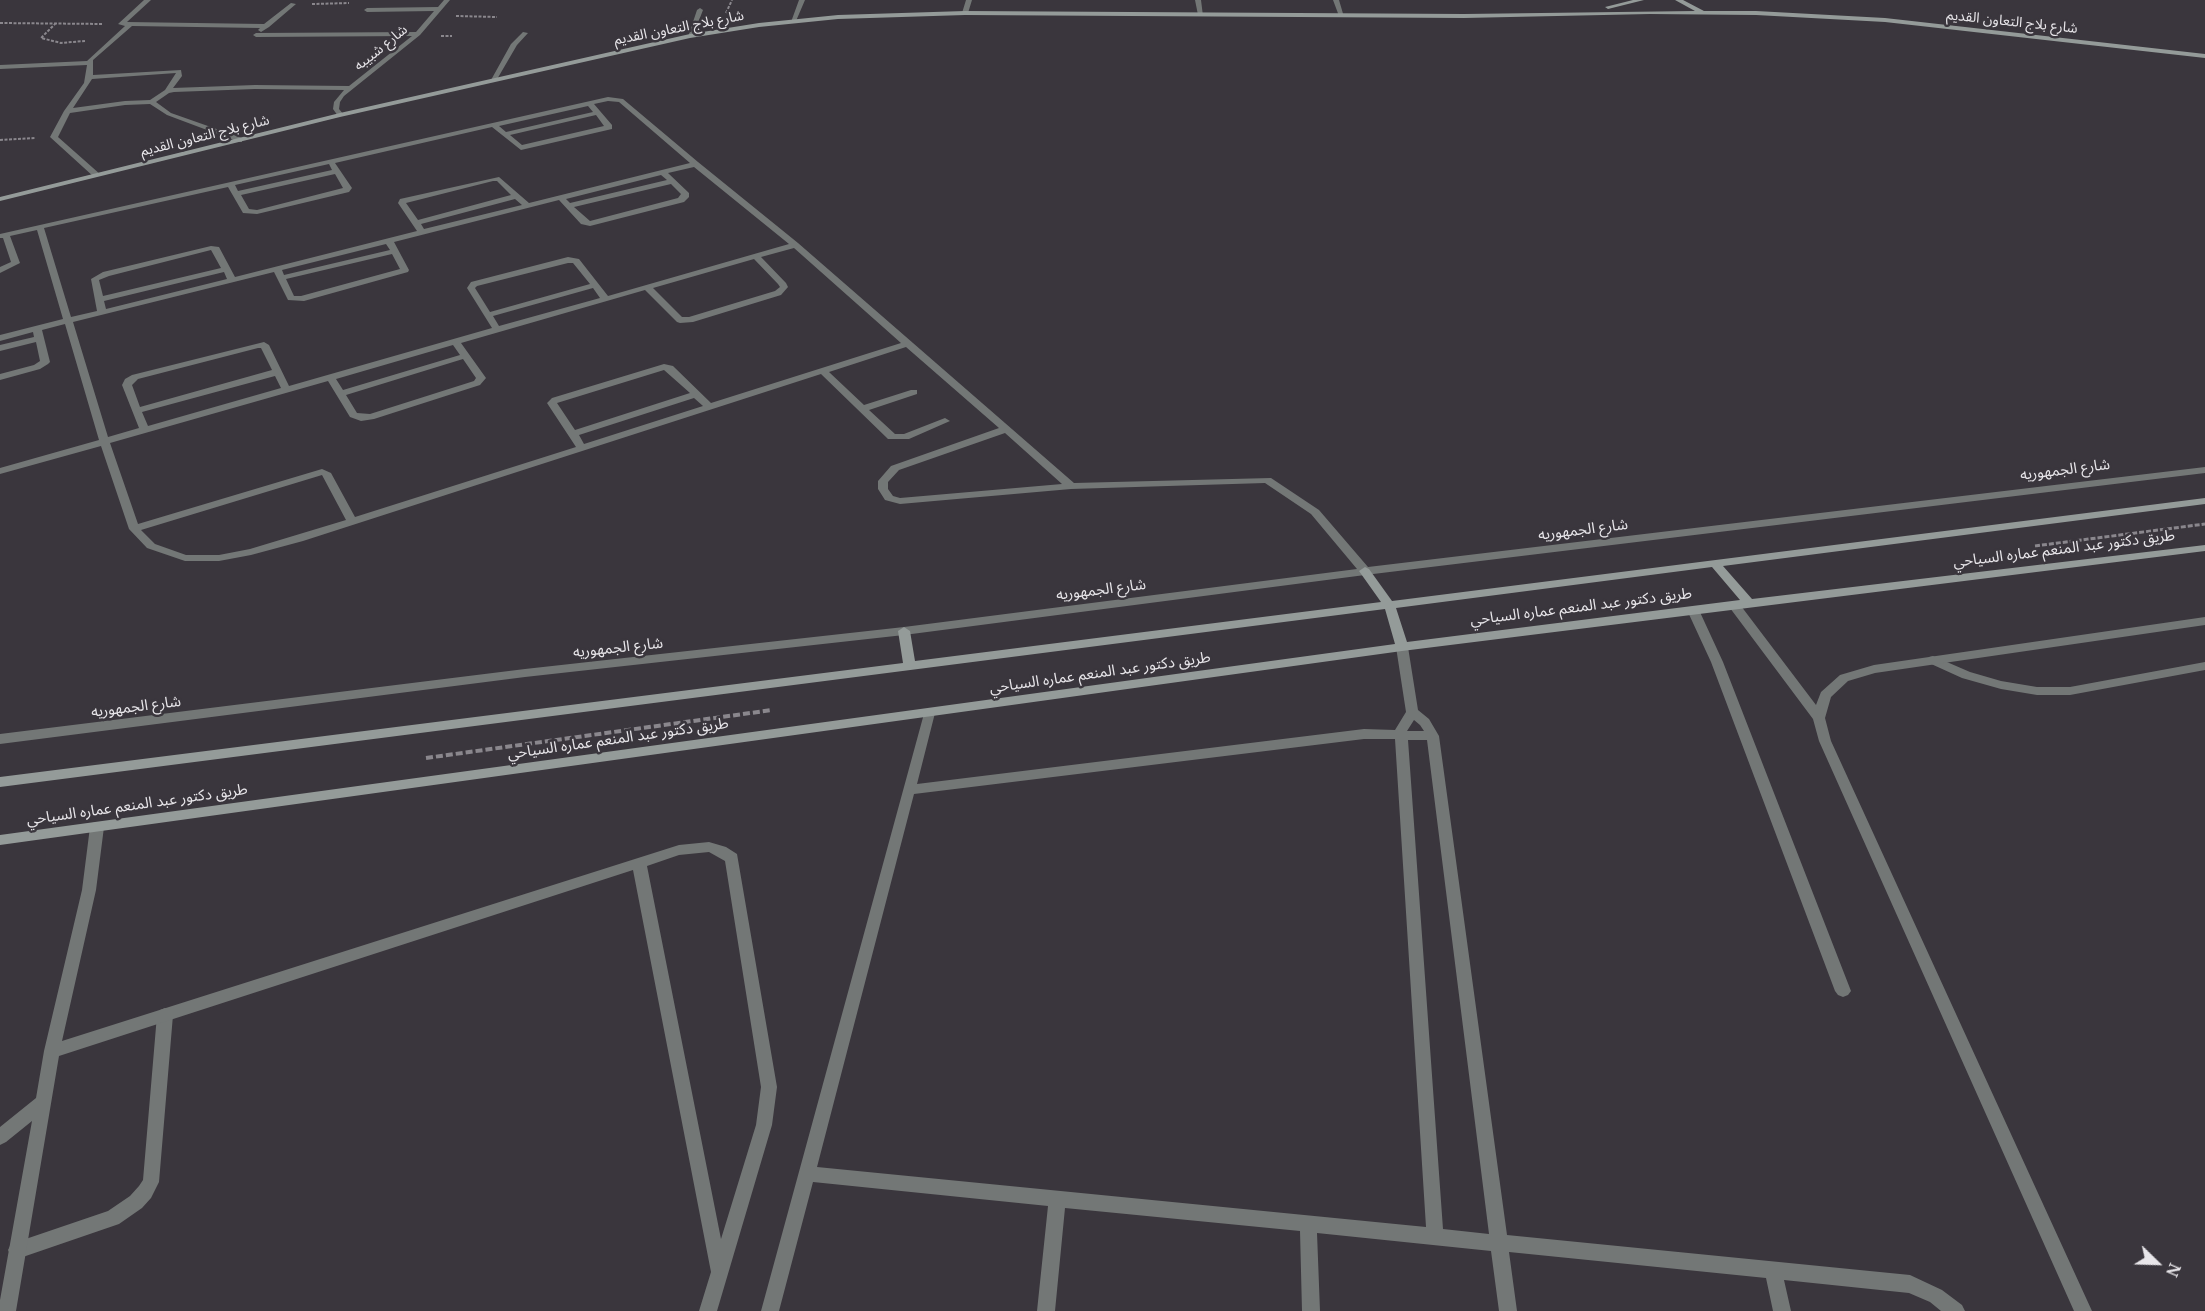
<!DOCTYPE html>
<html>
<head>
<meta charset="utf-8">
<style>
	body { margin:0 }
	#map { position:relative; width:2205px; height:1311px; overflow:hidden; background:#3a363d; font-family:"Noto Serif",serif }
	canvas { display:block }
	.north { position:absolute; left:2127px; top:1233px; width:60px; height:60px; -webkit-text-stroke:4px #3a363d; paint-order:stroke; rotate:113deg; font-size:16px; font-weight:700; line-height:24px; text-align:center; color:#e8e6ea }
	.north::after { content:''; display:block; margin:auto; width:21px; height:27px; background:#e8e6ea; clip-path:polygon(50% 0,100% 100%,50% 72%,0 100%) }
</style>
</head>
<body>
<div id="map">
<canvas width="2205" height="1311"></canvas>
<div class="north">N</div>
</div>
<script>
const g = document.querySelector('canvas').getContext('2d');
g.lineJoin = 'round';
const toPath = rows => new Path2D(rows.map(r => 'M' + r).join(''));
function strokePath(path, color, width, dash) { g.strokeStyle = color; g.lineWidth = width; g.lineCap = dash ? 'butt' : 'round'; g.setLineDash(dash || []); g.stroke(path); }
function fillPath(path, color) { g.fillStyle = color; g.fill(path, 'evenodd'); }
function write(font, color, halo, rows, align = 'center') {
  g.font = font + ' "Noto Serif","Noto Sans Arabic",serif'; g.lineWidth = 5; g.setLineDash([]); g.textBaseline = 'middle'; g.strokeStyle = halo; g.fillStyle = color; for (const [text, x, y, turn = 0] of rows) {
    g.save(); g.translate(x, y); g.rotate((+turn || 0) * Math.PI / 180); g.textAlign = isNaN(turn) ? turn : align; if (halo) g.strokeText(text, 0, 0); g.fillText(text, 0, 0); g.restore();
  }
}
strokePath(toPath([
	[312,4,349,3],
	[726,13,732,0],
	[456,16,497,17],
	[0,23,103,24],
	[56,23,41,38,61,43,85,41],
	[441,36,452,36],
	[0,140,35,138]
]), '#8a878d', 2, [3, 1.5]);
strokePath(toPath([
	[2035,546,2205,524]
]), '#8a878d', 3, [5, 2]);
strokePath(toPath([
	[426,758,772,710]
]), '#8a878d', 4, [7, 3]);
fillPath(toPath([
	[1693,606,1699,610,1723,662,1851,991,1848,995,1843,997,1838,995,1835,991,1711,662,1687,610,1693,606],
	[1933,656,1970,672,2001,681,2037,687,2070,687,2205,662,2205,670,2070,695,2037,695,2001,689,1962,678,1929,663,1927,660,1929,657,1933,656],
	[165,1008,170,1010,173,1015,159,1182,151,1198,142,1208,119,1224,17,1259,11,1256,8,1250,11,1244,108,1211,130,1196,139,1186,143,1180,157,1015,160,1010,165,1008]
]), '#737776');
fillPath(toPath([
	[144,0,151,0,127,22,264,24,291,3,296,4,269,27,261,32,258,30,260,28,132,26,93,60,93,75,181,70,182,76,173,88,255,85,349,86,412,36,256,37,253,35,256,33,416,32,434,11,367,12,364,10,367,8,438,7,444,0,450,0,420,35,344,96,340,102,339,109,344,115,342,116,338,116,333,109,334,102,344,90,255,89,174,92,169,93,156,102,171,113,242,138,242,142,239,142,167,115,150,104,125,105,70,113,58,137,101,175,94,177,50,137,64,111,84,83,87,65,0,69,0,65,87,61,125,26,118,24,144,0],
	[176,73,165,90,150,100,125,101,73,108,92,79,176,73],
	[799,0,805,0,796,21,791,22,799,0],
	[966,0,972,0,968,13,965,15,962,13,966,0],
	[1195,0,1201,0,1203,16,1198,15,1195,0],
	[1333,0,1339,0,1344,17,1339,16,1333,0],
	[700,8,703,10,693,36,688,37,697,10,700,8],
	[523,32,528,33,517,45,496,81,492,81,491,80,511,44,523,32],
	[608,97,623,99,698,162,798,243,1074,483,1271,478,1319,510,1368,567,2205,467,2205,473,1365,575,904,635,525,677,0,744,0,734,525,669,904,627,1357,569,1311,514,1265,483,1071,489,900,504,885,500,878,489,878,481,891,466,999,428,906,347,829,372,864,405,911,390,917,390,917,394,869,410,895,434,904,434,945,418,950,421,909,439,888,439,821,374,303,541,251,555,219,561,185,561,147,548,129,529,101,446,0,474,0,468,99,440,65,324,42,330,50,362,48,364,40,369,0,380,0,374,34,365,40,361,36,342,0,351,0,345,34,337,33,332,0,341,0,335,63,319,37,230,10,236,20,263,0,273,0,267,11,262,3,238,0,238,0,234,608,97],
	[608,101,619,102,690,163,529,203,499,177,400,199,398,203,417,231,235,277,219,247,211,246,103,272,91,279,97,311,71,317,44,228,228,187,243,213,257,214,349,192,352,188,335,163,492,127,521,150,612,129,612,125,594,104,608,101],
	[588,106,593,112,506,132,499,126,588,106],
	[596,115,604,126,522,145,510,135,596,115],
	[329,164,332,170,238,191,235,185,329,164],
	[694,167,789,244,608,296,579,259,568,257,471,282,467,288,492,328,289,386,269,345,264,342,132,375,125,379,122,385,139,428,108,437,73,322,274,272,288,300,304,301,408,272,409,270,394,242,559,200,581,224,590,226,684,202,689,197,689,193,668,173,694,167],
	[335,174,343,188,257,210,249,209,241,195,335,174],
	[661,175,667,180,570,203,566,199,661,175],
	[493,181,497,181,511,195,418,220,406,203,493,181],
	[671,184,681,194,678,198,590,221,574,207,671,184],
	[515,199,522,205,424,229,421,224,515,199],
	[386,244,390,250,284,275,282,270,386,244],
	[794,248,901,343,711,403,673,366,664,364,552,398,547,403,576,447,355,517,331,473,322,469,138,524,110,443,328,381,350,417,361,421,374,419,480,385,486,378,461,343,645,290,677,322,680,323,693,322,781,295,788,287,786,283,761,257,794,248],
	[211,250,221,268,103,296,99,280,109,276,211,250],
	[392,254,400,269,301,296,294,296,286,279,392,254],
	[754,259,778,284,780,287,775,291,689,317,682,317,653,288,754,259],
	[568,263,573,263,590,284,490,312,475,288,477,286,568,263],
	[224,272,227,279,106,309,104,301,224,272],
	[593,288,600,298,499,326,493,316,593,288],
	[453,345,460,355,343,390,336,379,453,345],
	[258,348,261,348,272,370,140,407,132,385,138,379,258,348],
	[463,359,476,378,474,381,370,414,357,413,346,395,463,359],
	[664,370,690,393,575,430,557,403,664,370],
	[275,376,281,388,148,426,142,412,275,376],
	[694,398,703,406,584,444,579,435,694,398],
	[1005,433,1062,484,900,498,893,496,888,489,888,482,899,470,1005,433],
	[322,475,346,520,250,549,219,555,186,555,155,544,141,530,322,475],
	[1734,601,1738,602,1816,705,1821,692,1840,675,1874,665,2205,617,2205,625,1875,673,1848,681,1831,697,1825,718,1831,741,2092,1311,2074,1311,1819,741,1813,719,1730,608,1728,605,1734,601],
	[1402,643,1408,647,1418,710,1429,719,1439,736,1507,1235,1910,1275,1942,1290,1962,1305,1965,1311,1941,1311,1930,1302,1909,1293,1784,1280,1791,1311,1773,1311,1766,1278,1509,1252,1517,1311,1499,1311,1491,1251,1317,1233,1320,1311,1302,1311,1300,1231,1065,1208,1055,1311,1037,1311,1048,1206,813,1182,779,1311,761,1311,925,710,929,709,935,713,917,784,1364,729,1395,730,1406,712,1396,647,1402,643],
	[1414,720,1420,725,1424,731,1407,731,1414,720],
	[1364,739,1395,739,1426,1227,817,1167,914,794,1364,739],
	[1408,740,1427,740,1489,1234,1443,1229,1408,740],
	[97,822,102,823,104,827,96,890,62,1041,679,845,709,842,726,847,737,854,777,1087,772,1125,717,1311,699,1311,711,1272,633,870,59,1056,16,1311,0,1311,0,1300,32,1121,6,1142,0,1145,0,1127,36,1098,44,1051,82,890,90,827,92,823,97,822],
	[709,852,725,861,761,1087,756,1125,721,1239,647,866,679,855,709,852]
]), '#737776');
fillPath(toPath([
	[1633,0,1644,0,1608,9,1605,7,1633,0],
	[1675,0,1683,0,1704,11,1756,11,1885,18,2205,54,2205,58,1885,22,1756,15,1650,14,1464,18,965,15,838,19,759,27,690,38,340,117,0,201,0,197,340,113,690,34,759,23,838,15,965,11,1464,14,1695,11,1675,0],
	[2205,498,2205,504,1723,566,1752,599,2205,545,2205,551,1402,651,0,845,0,835,1395,644,1385,609,0,787,0,777,903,663,898,631,904,627,910,631,915,661,1381,602,1359,571,1365,567,1369,569,1392,601,2205,498],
	[1712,567,1740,600,1407,642,1396,608,1712,567]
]), '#949b99');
write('14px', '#e8e6ea', '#3a363d', [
	["شارع بلاج التعاون القديم",2012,22,6],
	["شارع بلاج التعاون القديم",679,28,-11],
	["شارع شبيبه",381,48,-39],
	["شارع بلاج التعاون القديم",205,136,-14]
]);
write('15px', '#e8e6ea', '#3a363d', [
	["شارع الجمهوريه",2065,470,-7],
	["شارع الجمهوريه",1583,530,-7],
	["طريق دكتور عبد المنعم عماره السياحي",2064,549,-7],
	["شارع الجمهوريه",1101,590,-7],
	["طريق دكتور عبد المنعم عماره السياحي",1581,607,-7],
	["شارع الجمهوريه",618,648,-6],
	["طريق دكتور عبد المنعم عماره السياحي",1100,673,-8],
	["شارع الجمهوريه",136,707,-7],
	["طريق دكتور عبد المنعم عماره السياحي",618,739,-8],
	["طريق دكتور عبد المنعم عماره السياحي",137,805,-8]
]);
</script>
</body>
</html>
